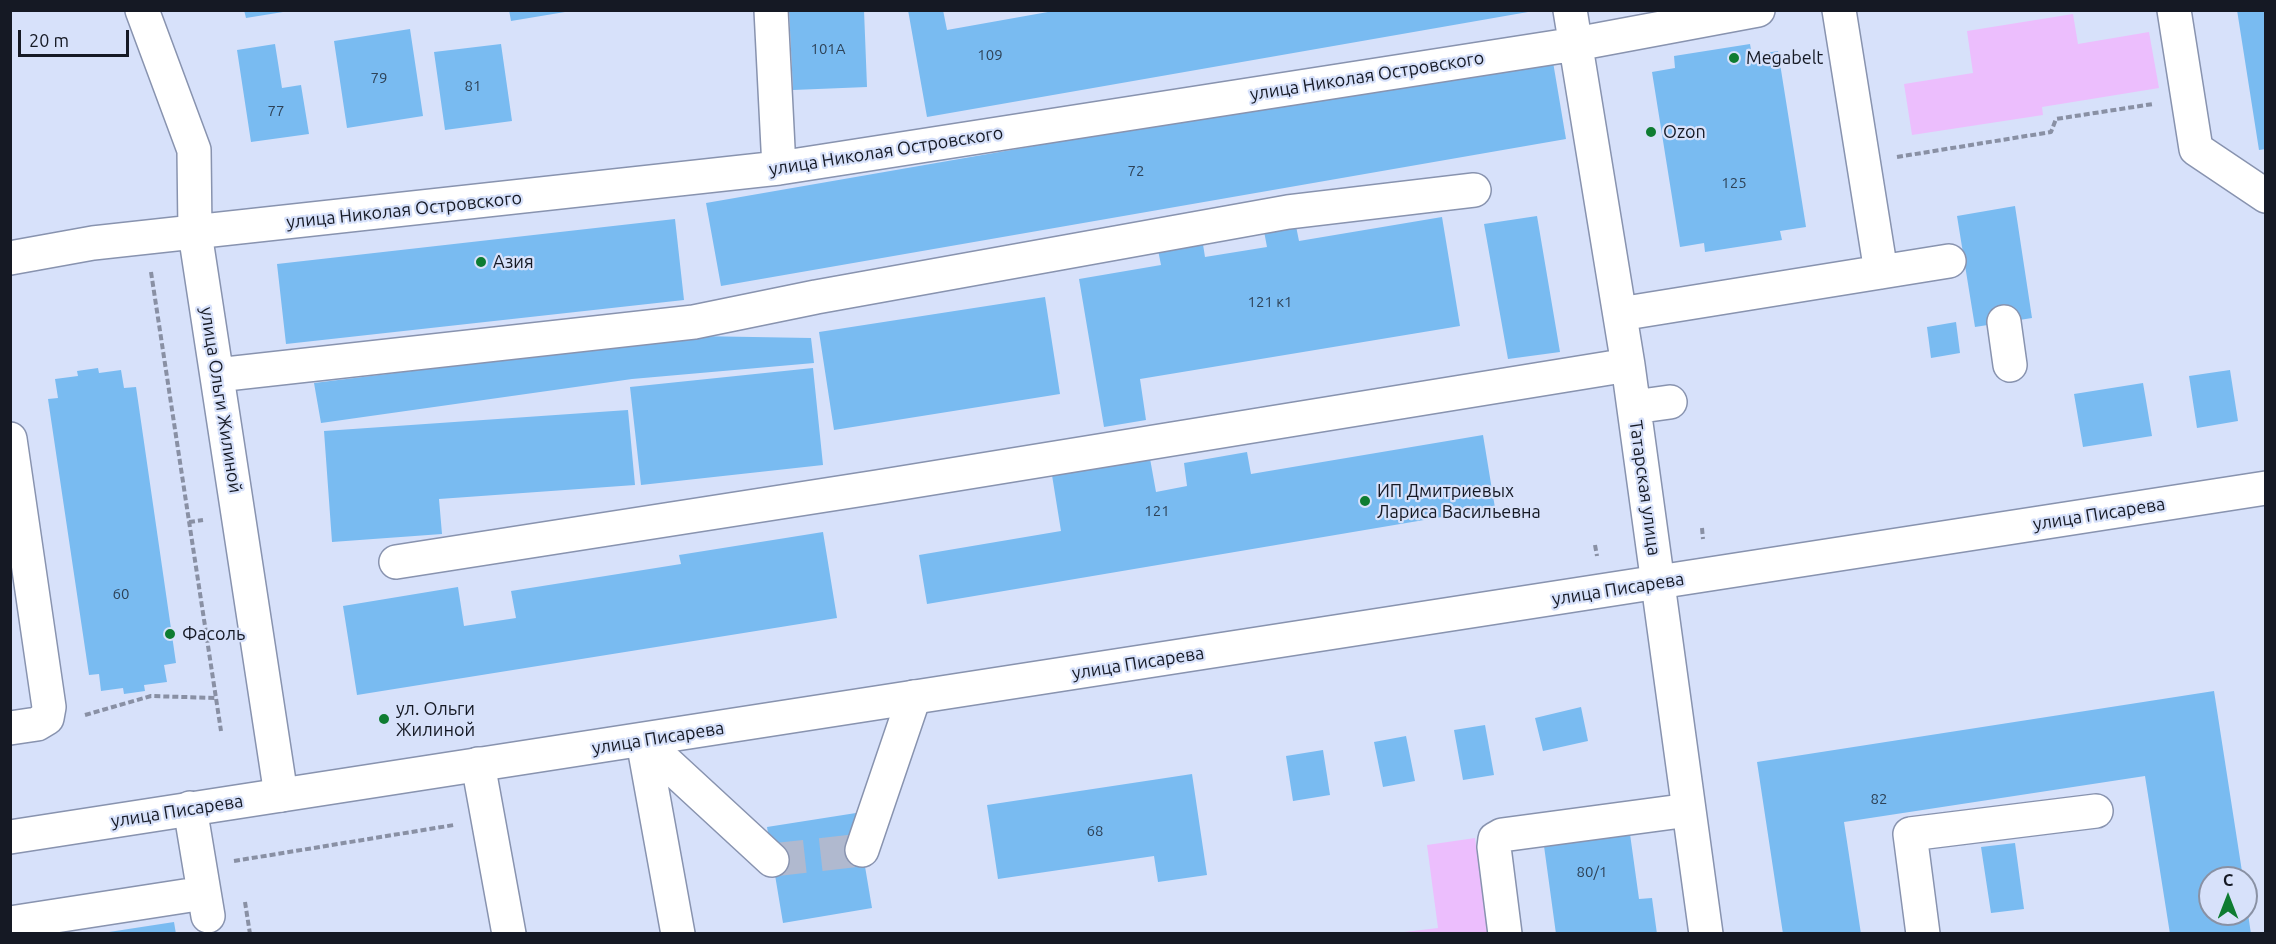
<!DOCTYPE html>
<html>
<head>
<meta charset="utf-8">
<style>
	body { margin:0 }
	#map { position:relative; width:2276px; height:944px; overflow:hidden; background:#d7e1fa; font-family:Ubuntu,sans-serif }
	canvas { display:block }
	.frame { position:absolute; inset:0; border:12px solid #151924; pointer-events:none }
	.north { position:absolute; left:2198px; top:866px; width:60px; height:60px; box-sizing:border-box; background:#d7e1fa; border:2px solid #8991a4; border-radius:50%; rotate:0deg; font-size:16px; font-weight:700; line-height:24px; text-align:center; color:#151924 }
	.north::after { content:''; display:block; margin:auto; width:21px; height:27px; background:#0e7c31; clip-path:polygon(50% 0,100% 100%,50% 72%,0 100%) }
	.scale { position:absolute; left:18px; top:30px; width:111px; height:27px; box-sizing:border-box; border:3px solid #151924; border-top:0; padding-left:8px; font-size:18px; line-height:21px; white-space:nowrap; color:#151924; -webkit-text-stroke:4px #d7e1fa; paint-order:stroke }
</style>
</head>
<body>
<div id="map">
<canvas width="2276" height="944"></canvas>
<div class="frame"></div>
<div class="north">С</div>
<div class="scale">20 m</div>
</div>
<script>
const g = document.querySelector('canvas').getContext('2d');
g.lineJoin = 'round';
function fillPath(path, color) { g.fillStyle = color; g.fill(path, 'evenodd'); }
const toPath = rows => new Path2D(rows.map(r => 'M' + r).join(''));
function strokePath(path, color, width, dash) { g.strokeStyle = color; g.lineWidth = width; g.lineCap = dash ? 'butt' : 'round'; g.setLineDash(dash || []); g.stroke(path); }
function write(font, color, halo, rows, align = 'center') {
  g.font = font + ' Ubuntu,sans-serif'; g.lineWidth = 4.5; g.setLineDash([]); g.textBaseline = 'middle'; g.strokeStyle = halo; g.fillStyle = color; for (const [text, x, y, turn = 0] of rows) {
    g.save(); g.translate(x, y); g.rotate((+turn || 0) * Math.PI / 180); g.textAlign = isNaN(turn) ? turn : align; if (halo) g.strokeText(text, 0, 0); g.fillText(text, 0, 0); g.restore();
  }
}
fillPath(toPath([
	[2073,14,2078,44,2149,32,2159,88,2042,107,2043,115,1912,135,1904,84,1973,73,1967,31],
	[1475,838,1488,933,1396,933,1438,928,1427,845]
]), '#ecbefd');
fillPath(toPath([
	[244,10,283,10,283,12,246,18],
	[509,10,565,10,565,12,511,21],
	[789,10,864,10,867,87,793,90],
	[908,10,943,10,947,30,1059,10,1528,12,927,117],
	[2237,10,2266,10,2266,149,2259,150],
	[410,29,423,116,347,128,334,41],
	[275,44,282,88,301,85,309,134,251,142,237,50],
	[501,44,512,121,445,130,434,52],
	[1750,44,1752,55,1778,51,1806,227,1780,231,1782,240,1705,252,1704,243,1680,247,1652,72,1675,68,1674,56],
	[1552,56,1566,139,721,286,706,203],
	[2015,206,2032,318,1975,327,1957,216],
	[1537,216,1560,352,1508,359,1484,224],
	[1442,217,1460,326,1140,379,1146,420,1104,427,1079,279,1161,265,1156,240,1201,232,1205,257,1267,247,1263,226,1295,221,1299,241],
	[675,219,684,300,286,344,277,264],
	[1045,297,1060,394,834,430,819,332],
	[1956,322,1960,353,1931,358,1927,327],
	[695,336,811,338,814,363,632,379,321,423,314,383],
	[98,368,99,373,121,370,124,388,136,387,176,663,164,665,167,682,144,685,145,691,124,694,123,688,101,691,99,674,89,675,48,399,58,398,55,379,78,376,77,371],
	[813,368,823,465,641,485,630,387],
	[2230,370,2238,421,2197,428,2189,376],
	[2143,383,2152,436,2083,447,2074,394],
	[628,410,635,485,439,499,442,534,332,542,324,431],
	[1483,435,1495,508,927,604,919,555,1061,531,1051,469,1149,453,1156,492,1187,486,1184,463,1247,452,1251,474],
	[823,532,837,618,357,695,343,606,458,587,464,626,516,618,511,591,681,564,679,555],
	[2214,691,2243,878,2210,878,2210,914,2246,914,2247,907,2251,934,2170,934,2145,776,1844,822,1861,934,1783,934,1757,762],
	[1581,707,1588,741,1543,751,1535,718],
	[1485,725,1494,775,1463,780,1454,730],
	[1406,736,1415,781,1383,787,1374,742],
	[1323,750,1330,795,1293,801,1286,756],
	[1192,774,1207,875,1158,882,1154,856,998,879,987,805],
	[856,813,872,908,783,923,767,827],
	[1630,834,1639,899,1652,898,1657,934,1556,934,1544,846],
	[2015,843,2024,909,1991,913,1981,847],
	[174,922,176,934,109,934,109,932]
]), '#79bbf1');
strokePath(toPath([
	[772,860,862,850]
]), '#b0b9cf', 33, [33, 16]);
const minor = toPath([
	[142,10,194,150,195,233,281,795],
	[771,10,779,168],
	[1570,10,1628,365,1706,934],
	[1839,10,1881,272],
	[2174,10,2196,149,2266,196],
	[10,258,93,243,779,168,1576,44,1758,10],
	[1620,314,1949,261],
	[2004,322,2010,365],
	[217,375,694,322,816,297,1288,212,1474,190],
	[1634,407,1670,402],
	[10,439,49,707,47,718,37,724,10,728],
	[396,562,877,487,1628,365],
	[643,741,678,934],
	[643,741,772,860],
	[478,764,509,934],
	[190,808,208,916],
	[862,850,914,697],
	[10,923,204,893],
	[1505,934,1494,847,1495,839,1502,835,1689,810],
	[1923,934,1910,834,2096,811]
]);
const major = toPath([
	[10,837,2266,488]
]);
strokePath(minor, '#8893af', 36);
strokePath(major, '#8893af', 36);
strokePath(toPath([
	[1897,157,2051,132,2056,119,2153,104],
	[151,272,221,731],
	[189,522,203,520],
	[1702,528,1703,539],
	[1595,545,1597,556],
	[85,715,151,696,216,698],
	[234,861,454,825],
	[245,902,250,934]
]), '#8990a4', 4, [6, 3]);
strokePath(minor, '#fff', 33);
strokePath(major, '#fff', 33);
for (const [x, y, r, color] of [
	[1734,58,6,"#0e7c31"],
	[1651,132,6,"#0e7c31"],
	[481,262,6,"#0e7c31"],
	[1365,501,6,"#0e7c31"],
	[170,634,6,"#0e7c31"],
	[384,719,6,"#0e7c31"]
]) { const dot = new Path2D(); dot.arc(x, y, r, 0, 2 * Math.PI); g.fillStyle = color; g.fill(dot); strokePath(dot, '#d7e1fa', 2); }
write('15px', '#2e4257', null, [
	["101А",828,49],
	["109",990,55],
	["79",379,78],
	["81",473,86],
	["77",276,111],
	["72",1136,171],
	["125",1734,183],
	["121 к1",1270,302],
	["121",1157,511],
	["60",121,594],
	["82",1879,799],
	["68",1095,831],
	["80/1",1592,872]
]);
write('18px', '#151924', '#d7e1fa', [
	["Megabelt",1746,58],
	["Ozon",1663,132],
	["Азия",493,262],
	["ИП Дмитриевых",1377,491],
	["Лариса Васильевна",1377,512],
	["Фасоль",182,634],
	["ул. Ольги",396,709],
	["Жилиной",396,730]
], 'left');
write('18px', '#151924', '#d7e1fa', [
	["улица Николая Островского",1367,76,-9],
	["улица Николая Островского",886,151,-9],
	["улица Николая Островского",404,210,-6],
	["улица Ольги Жилиной",221,400,81],
	["Татарская улица",1645,488,82],
	["улица Писарева",2099,514,-9],
	["улица Писарева",1618,589,-9],
	["улица Писарева",1138,663,-9],
	["улица Писарева",658,738,-9],
	["улица Писарева",177,811,-9]
]);
</script>
</body>
</html>
